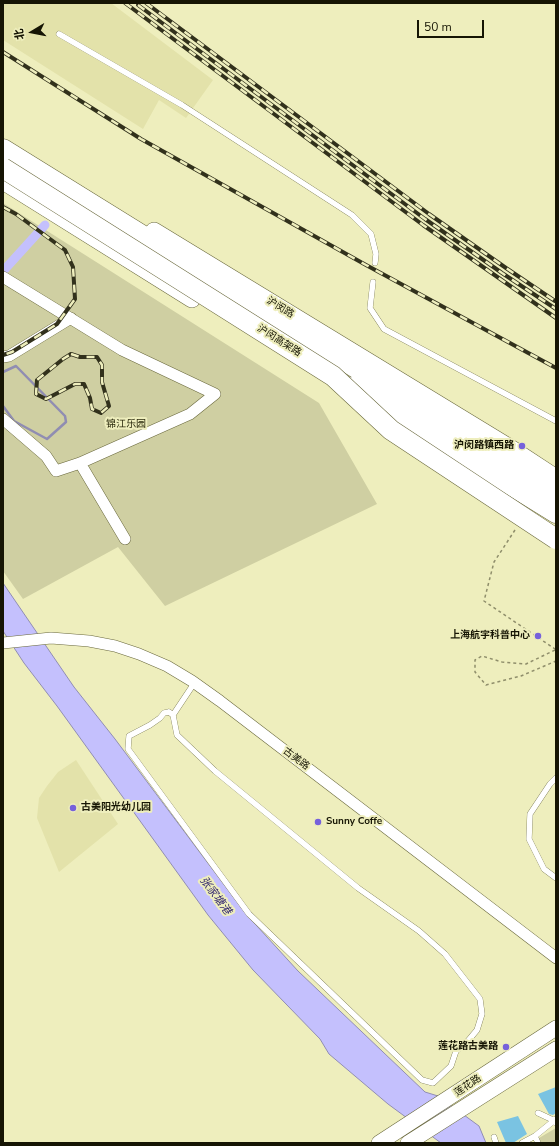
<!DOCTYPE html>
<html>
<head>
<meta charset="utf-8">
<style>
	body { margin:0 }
	#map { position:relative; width:559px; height:1146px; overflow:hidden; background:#eeeebd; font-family:"Nunito Sans","Noto Sans SC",sans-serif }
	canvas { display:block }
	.frame { position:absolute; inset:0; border:4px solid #161504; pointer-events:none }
	.north { position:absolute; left:12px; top:12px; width:40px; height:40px; -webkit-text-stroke:3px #eeeebd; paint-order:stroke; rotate:260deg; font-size:11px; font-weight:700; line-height:16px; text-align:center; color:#161504 }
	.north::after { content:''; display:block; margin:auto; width:14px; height:18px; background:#161504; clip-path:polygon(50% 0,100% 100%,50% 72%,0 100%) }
	.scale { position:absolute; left:417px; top:20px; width:67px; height:18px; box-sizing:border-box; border:2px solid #161504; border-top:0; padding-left:5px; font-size:12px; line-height:14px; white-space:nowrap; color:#161504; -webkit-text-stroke:3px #eeeebd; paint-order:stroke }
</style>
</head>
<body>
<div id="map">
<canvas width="559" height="1146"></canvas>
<div class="frame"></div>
<div class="north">北</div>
<div class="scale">50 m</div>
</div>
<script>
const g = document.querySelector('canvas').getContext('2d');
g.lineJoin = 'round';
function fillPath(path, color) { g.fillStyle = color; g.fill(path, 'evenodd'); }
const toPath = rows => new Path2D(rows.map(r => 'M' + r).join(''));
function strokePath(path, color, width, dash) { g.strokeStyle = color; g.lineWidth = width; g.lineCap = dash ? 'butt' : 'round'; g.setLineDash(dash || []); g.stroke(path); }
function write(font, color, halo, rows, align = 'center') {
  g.font = font + ' "Nunito Sans","Noto Sans SC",sans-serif'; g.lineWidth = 4; g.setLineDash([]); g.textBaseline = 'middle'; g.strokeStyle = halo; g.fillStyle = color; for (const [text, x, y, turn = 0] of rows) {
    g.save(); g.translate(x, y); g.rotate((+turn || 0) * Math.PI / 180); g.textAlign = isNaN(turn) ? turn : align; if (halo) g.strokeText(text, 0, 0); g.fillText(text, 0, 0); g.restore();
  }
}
fillPath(toPath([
	[3,3,111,3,213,80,186,118,159,100,143,129,3,40],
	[76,760,118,824,59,872,37,818,39,798,47,786,58,772]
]), '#e3e2aa');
fillPath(toPath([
	[3,203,319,403,377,504,165,606,118,547,23,599,3,571],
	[556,1128,556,1143,541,1143,539,1138]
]), '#cfcfa2');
const water = toPath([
	[3,583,74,687,115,739,246,914,298,971,425,1092,438,1096,479,1126,486,1143,441,1143,388,1104,329,1054,320,1039,253,970,208,915,57,706,24,663,3,631,3,583]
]);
fillPath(water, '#c4c0fd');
strokePath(water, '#908db2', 1);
strokePath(toPath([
	[3,372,16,366,65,416,66,422,47,439,14,421,3,406]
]), '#908db2', 2.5);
strokePath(toPath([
	[5,269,45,225]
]), '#c4c0fd', 9);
fillPath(toPath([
	[556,1087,556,1113,553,1115,549,1114,538,1094],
	[518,1116,527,1134,513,1143,506,1143,497,1122]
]), '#7ac3e2');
const lane = toPath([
	[59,34,182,105,352,215,371,234,376,254,375,263],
	[373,282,370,308,384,329,556,421],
	[169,712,173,715,177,735,215,771,358,888,419,931,445,954,480,999,482,1014,477,1030,467,1042,456,1051,451,1066,433,1083,422,1080,249,914,128,749,129,736,150,725,160,718,164,713,169,712],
	[173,715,195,682],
	[556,778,550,784,530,814,529,839,544,869,556,878],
	[538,1113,553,1120,556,1123],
	[535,1136,538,1143],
	[494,1137,496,1143],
	[522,1143,535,1136,556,1119]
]);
const street = toPath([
	[3,277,122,350,215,394,190,414,80,463,56,471,46,456,3,419],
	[3,357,9,356,71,318],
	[80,463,125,539],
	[3,643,51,638,89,641,115,646,139,654,167,666,192,681,220,701,556,958]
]);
const secondary = toPath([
	[379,1143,556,1028],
	[408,1143,556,1049]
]);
const primary = toPath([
	[3,181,192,299],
	[154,231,515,451,556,478]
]);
const highway = toPath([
	[3,149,556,492],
	[352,387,556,513]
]);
strokePath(lane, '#69683c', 6);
strokePath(street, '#69683c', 12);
strokePath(secondary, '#69683c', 16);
strokePath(primary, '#69683c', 18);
strokePath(highway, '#69683c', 21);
strokePath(toPath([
	[515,530,494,562,484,601,555,649],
	[555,650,526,664,502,662,482,656,475,660,475,672,486,685,521,676,556,661]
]), '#8f8e6b', 1.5, [3, 3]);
strokePath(lane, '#fff', 5.5);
strokePath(street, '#fff', 11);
strokePath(secondary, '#fff', 15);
strokePath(primary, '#fff', 17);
strokePath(highway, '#fff', 20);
const rail = toPath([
	[125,3,423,225,556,318],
	[146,3,429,214,506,268,555,301],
	[138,5,425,219,502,273,556,309],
	[3,52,141,139,366,265,556,368],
	[3,207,16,214,65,250,73,267,75,299,57,324,12,352,3,355],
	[71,354,80,357,97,357,102,365,102,382,109,406,101,413,92,409,90,398,84,384,75,384,46,399,36,394,37,380,63,359,71,354]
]);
strokePath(rail, '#32311c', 4);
strokePath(rail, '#eeeebd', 2.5, [8]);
const highwayBridge = toPath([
	[3,168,333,376,391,430,556,539]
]);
strokePath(highwayBridge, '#69683c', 21, []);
strokePath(highwayBridge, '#fff', 20);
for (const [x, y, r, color] of [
	[522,446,4,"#7661db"],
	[538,636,4,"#7661db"],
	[73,808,4,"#7661db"],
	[318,822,4,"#7661db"],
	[506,1047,4,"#7661db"]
]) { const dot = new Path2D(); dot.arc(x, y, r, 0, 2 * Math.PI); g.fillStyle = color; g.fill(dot); strokePath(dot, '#eeeebd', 1.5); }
write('10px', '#161504', '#eeeebd', [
	["沪闵路",280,308,31],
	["沪闵高架路",279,341,32],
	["古美路",296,759,37],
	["莲花路",468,1086,-34]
]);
write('10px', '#2b2a0d', '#eeeebd', [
	["锦江乐园",126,425]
]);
write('bold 10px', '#161504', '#eeeebd', [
	["沪闵路镇西路",514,446],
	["上海航宇科普中心",530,636],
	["古美阳光幼儿园",81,808,"left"],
	["Sunny Coffe",326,822,"left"],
	["莲花路古美路",498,1047]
], 'right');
write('italic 11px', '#392d72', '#eeeebd', [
	["张家塘港",215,896,53]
]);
</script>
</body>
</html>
